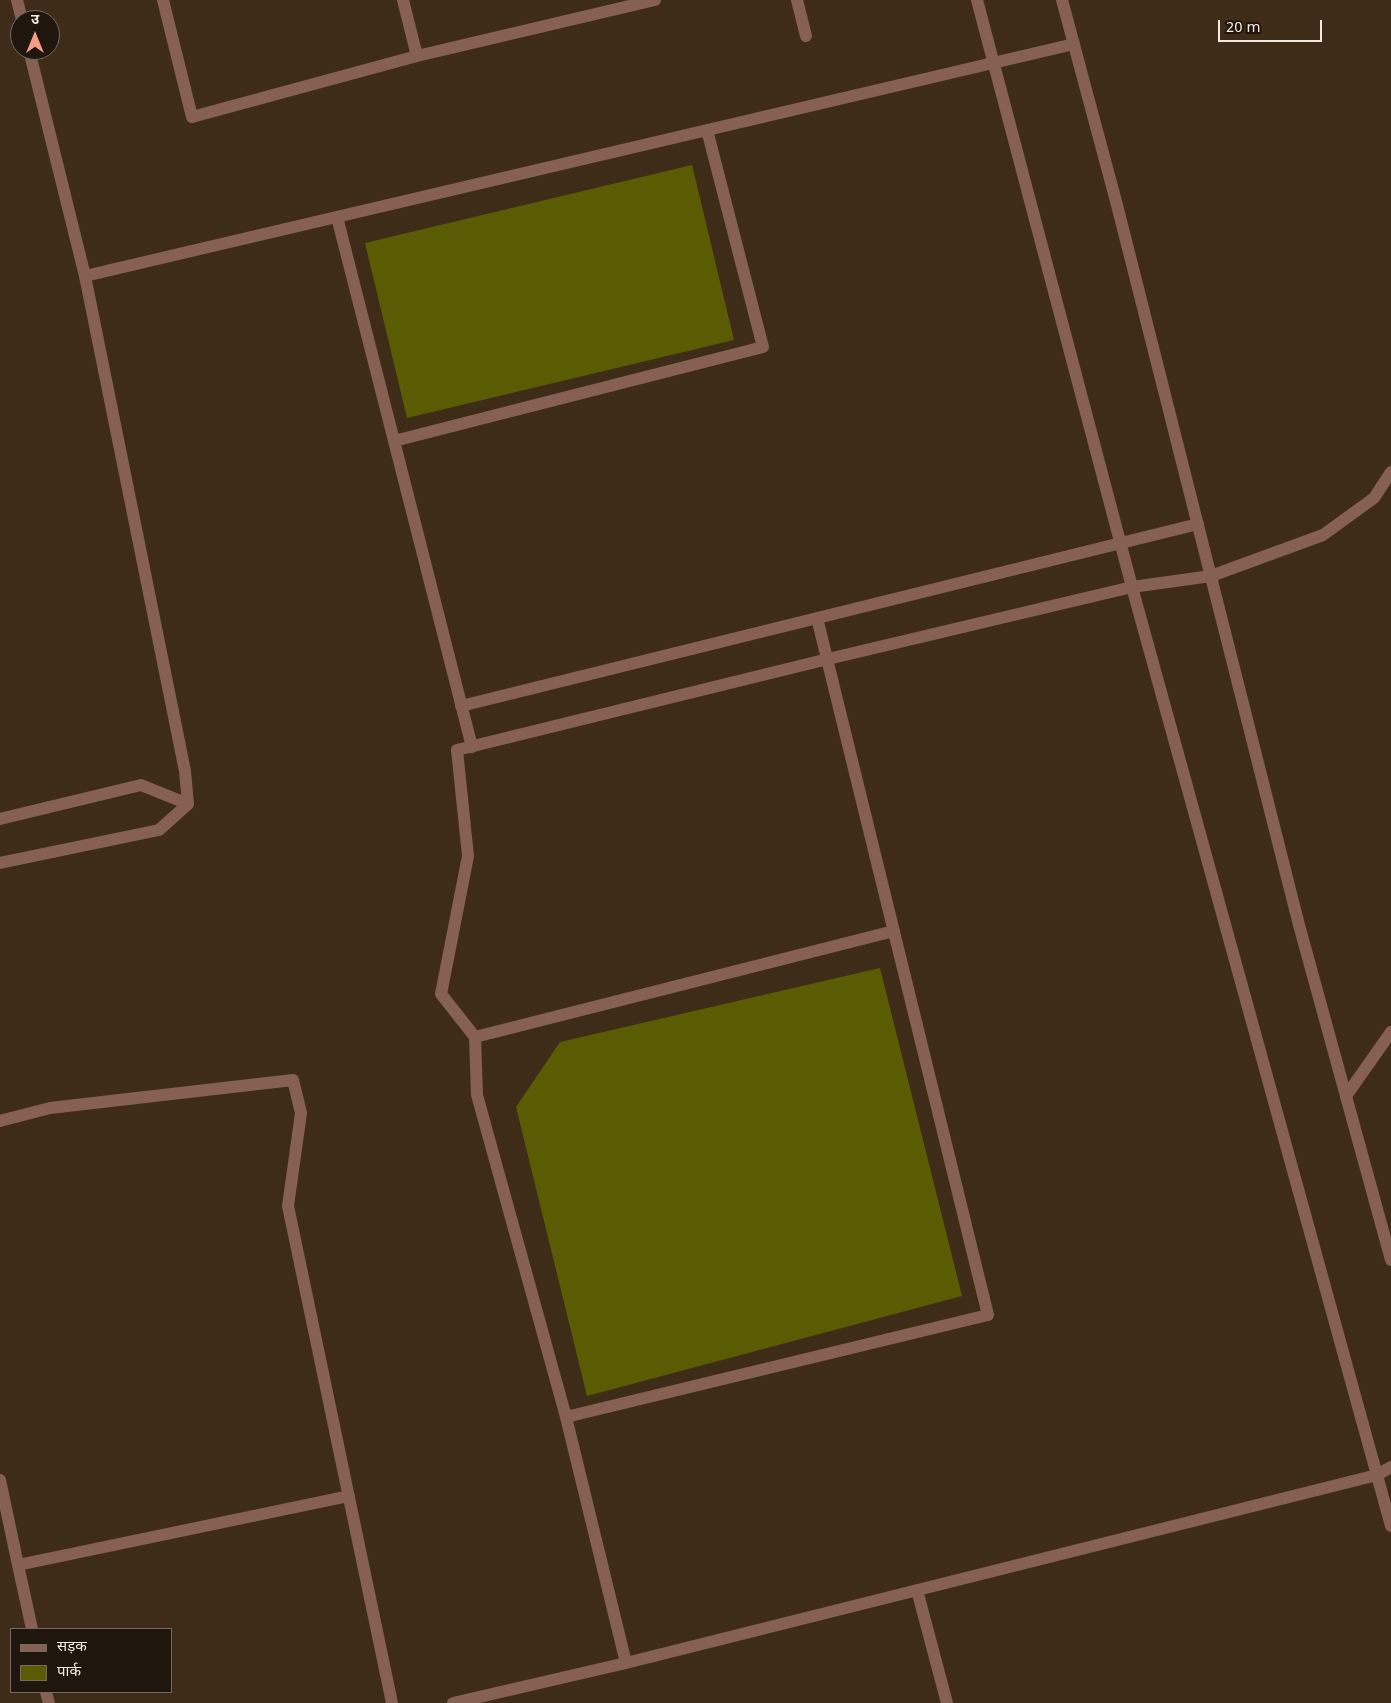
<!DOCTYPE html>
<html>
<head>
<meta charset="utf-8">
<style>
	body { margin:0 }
	#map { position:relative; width:1391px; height:1703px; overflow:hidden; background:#3f2c18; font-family:Georgia,"Noto Sans Devanagari",serif }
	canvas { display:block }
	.legend { position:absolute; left:10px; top:1628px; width:162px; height:65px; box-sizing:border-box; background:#1f160e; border:1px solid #756a60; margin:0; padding:6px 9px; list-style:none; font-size:15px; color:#f5e8dc }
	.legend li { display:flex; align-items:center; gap:10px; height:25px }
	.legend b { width:25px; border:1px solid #756a60 }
	.north { position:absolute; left:10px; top:10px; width:50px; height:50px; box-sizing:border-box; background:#1f160e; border:1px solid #756a60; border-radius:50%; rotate:0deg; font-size:14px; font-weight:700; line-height:20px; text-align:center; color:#f5e8dc }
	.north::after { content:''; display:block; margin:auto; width:18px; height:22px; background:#f49e89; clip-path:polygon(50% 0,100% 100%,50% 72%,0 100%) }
	.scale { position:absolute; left:1218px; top:20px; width:104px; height:22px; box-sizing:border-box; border:2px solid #f5e8dc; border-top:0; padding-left:6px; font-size:15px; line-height:18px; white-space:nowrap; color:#f5e8dc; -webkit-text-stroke:4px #1f160e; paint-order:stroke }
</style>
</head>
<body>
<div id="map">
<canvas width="1391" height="1703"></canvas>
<ul class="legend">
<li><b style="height:6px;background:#856053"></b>सड़क</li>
<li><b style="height:14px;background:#5a5c04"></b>पार्क</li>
</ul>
<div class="north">उ</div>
<div class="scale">20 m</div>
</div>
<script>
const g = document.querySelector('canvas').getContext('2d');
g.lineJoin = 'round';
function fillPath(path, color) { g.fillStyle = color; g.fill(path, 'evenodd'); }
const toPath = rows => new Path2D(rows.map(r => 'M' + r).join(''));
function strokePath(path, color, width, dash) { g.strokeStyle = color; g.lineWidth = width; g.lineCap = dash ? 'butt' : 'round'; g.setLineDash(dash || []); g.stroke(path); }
fillPath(toPath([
	[692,165,734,340,407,418,365,243],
	[880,968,962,1296,587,1396,516,1107,560,1042]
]), '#5a5c04');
strokePath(toPath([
	[163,0,192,117,417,56,655,0],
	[403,0,417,56],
	[797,0,806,36]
]), '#856053', 12);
strokePath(toPath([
	[17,0,22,20],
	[29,50,85,276,185,771,188,804],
	[337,217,472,747],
	[85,276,1074,44],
	[394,441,763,347,707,130],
	[461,706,1198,524],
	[0,819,141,785,188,804],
	[0,863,159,830,188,804],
	[475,1037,894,931],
	[1346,1096,1391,1032],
	[0,1121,50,1108,293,1080,301,1113,288,1206,392,1703],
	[566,1417,988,1315,817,618],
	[0,1480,18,1565,349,1496],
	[18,1565,32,1629],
	[917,1590,947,1703],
	[626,1663,566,1417,477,1095,475,1037,441,994,468,856,457,750,828,659,1132,587,1211,576,1323,535,1374,498,1391,472],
	[46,1692,49,1703],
	[453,1703,626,1663,1377,1475,1391,1467]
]), '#856053', 12);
strokePath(toPath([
	[977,0,1132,587,1391,1526],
	[1062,0,1117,205,1299,925,1391,1260]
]), '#856053', 12);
</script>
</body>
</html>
